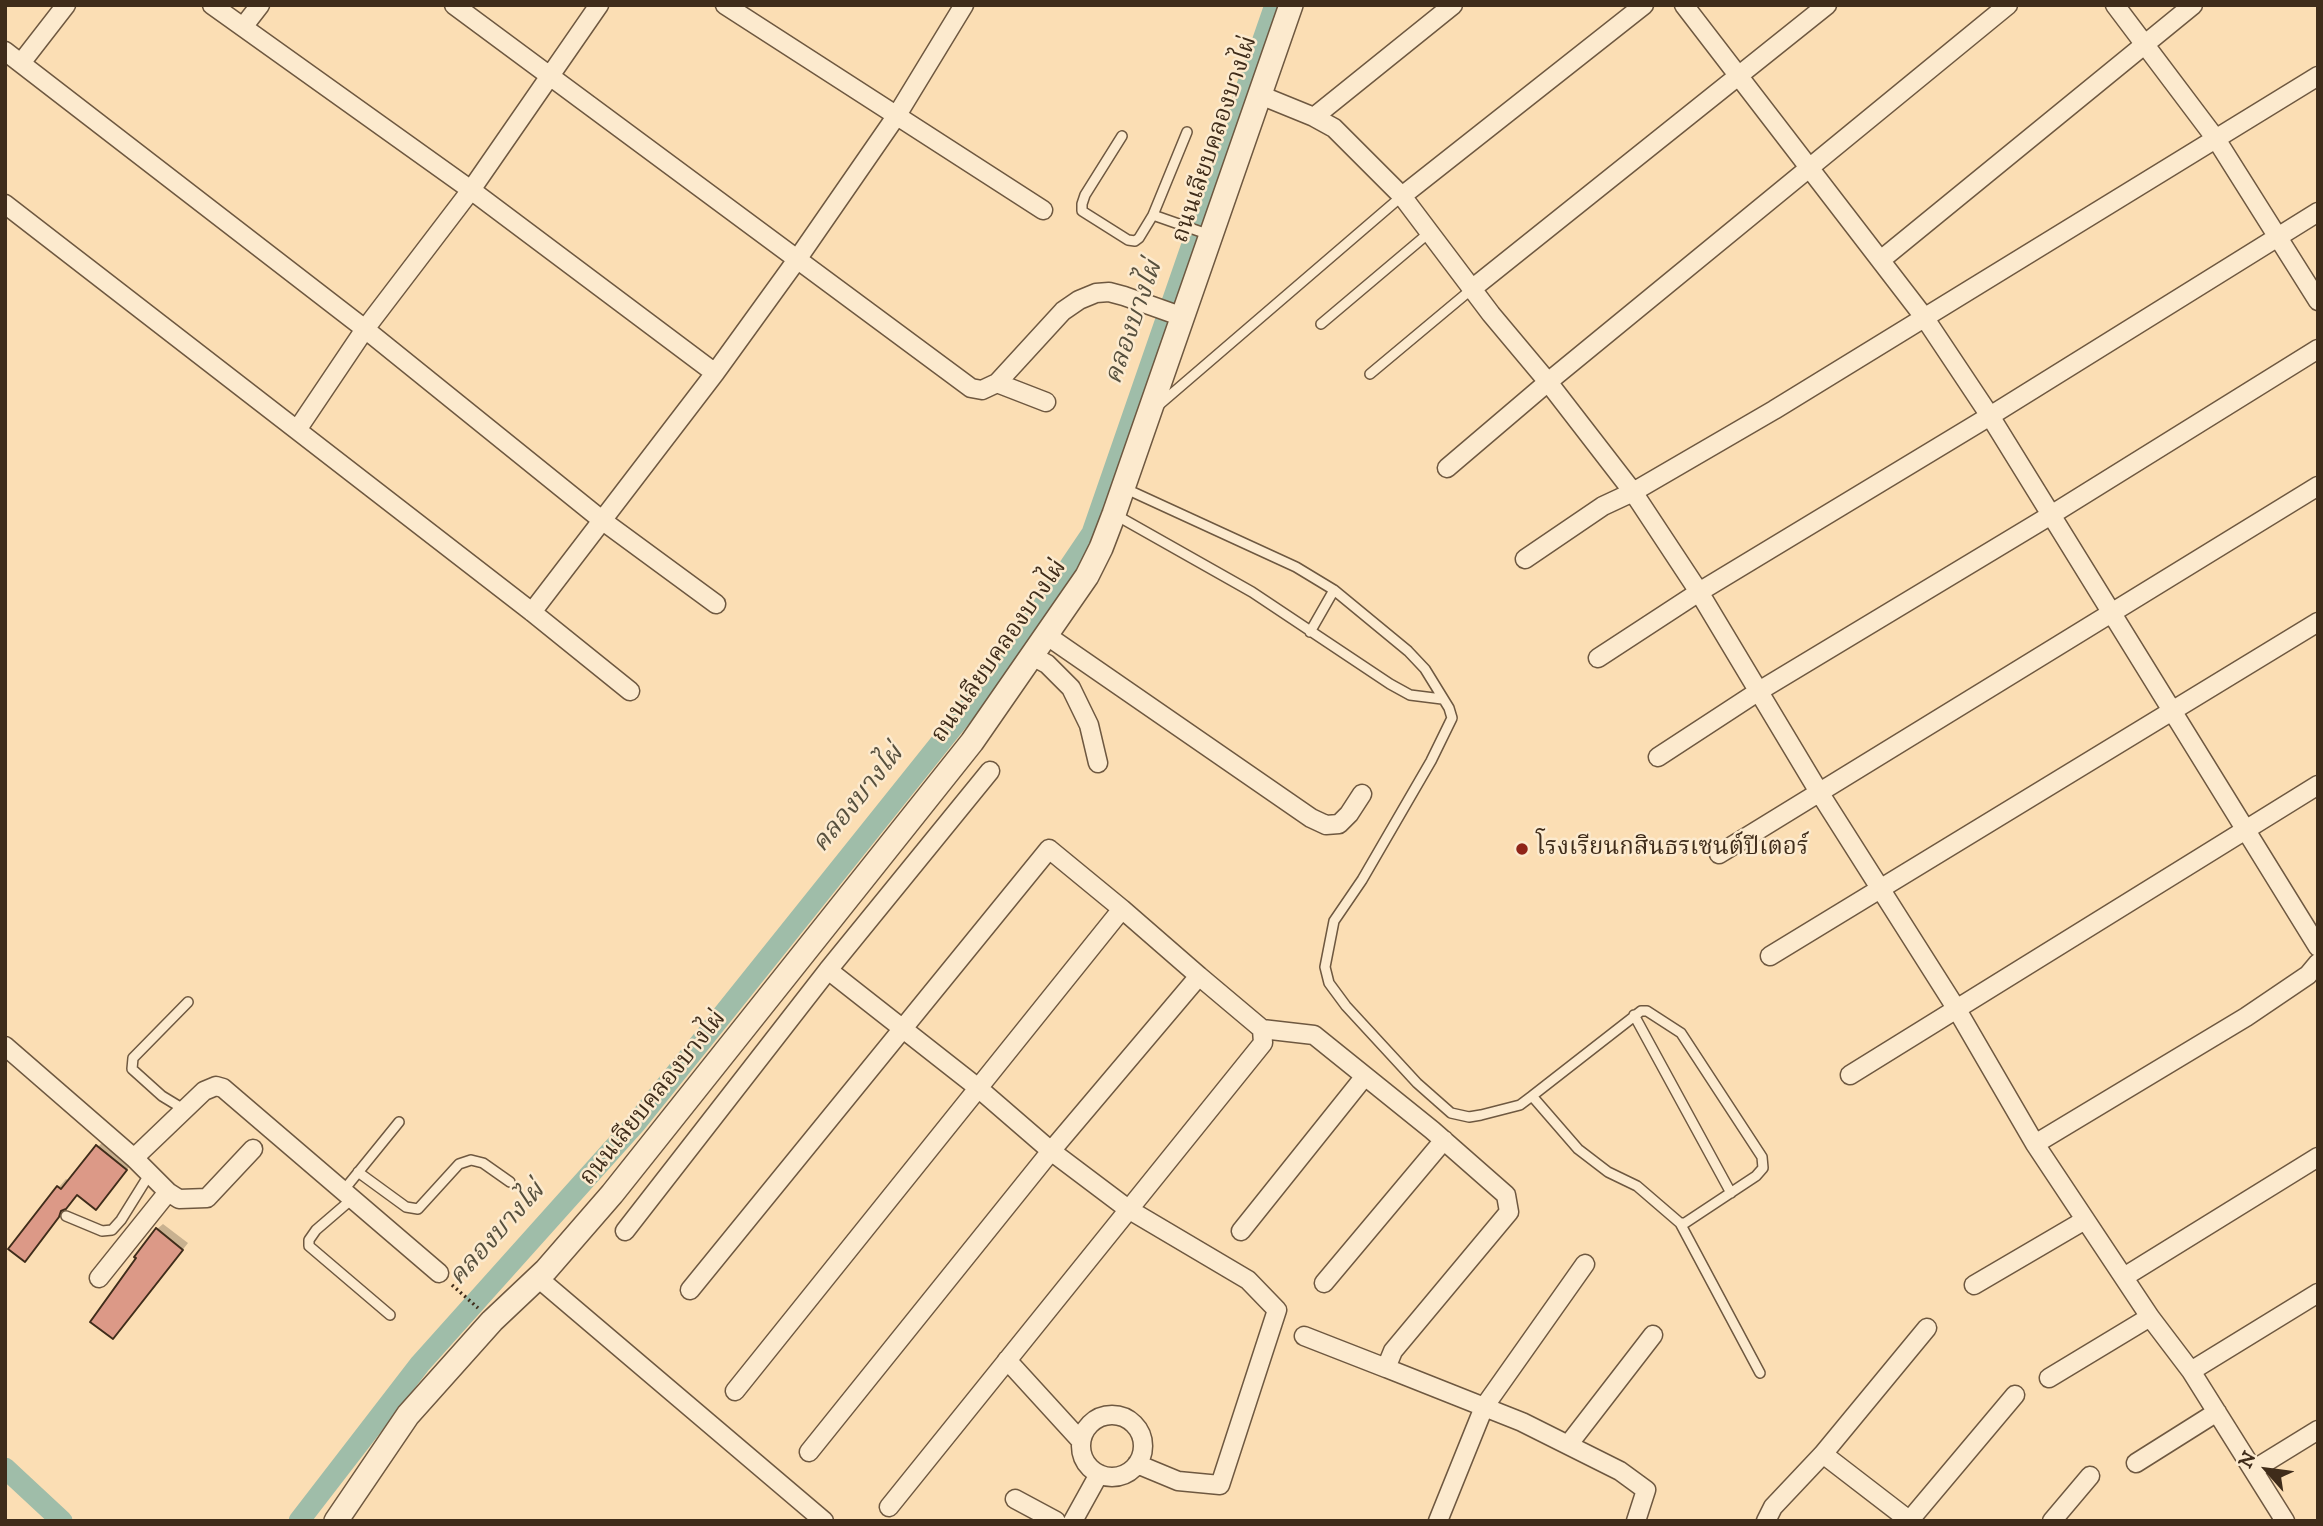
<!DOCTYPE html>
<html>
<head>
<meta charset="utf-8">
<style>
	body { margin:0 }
	#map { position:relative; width:2323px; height:1526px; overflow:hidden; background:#fbdeb4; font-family:"IM FELL DW Pica",serif }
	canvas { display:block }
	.frame { position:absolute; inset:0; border:7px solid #3f2c1a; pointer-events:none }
	.north { position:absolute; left:2232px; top:1435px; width:70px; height:70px; -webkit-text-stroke:5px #fceace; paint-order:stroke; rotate:298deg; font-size:19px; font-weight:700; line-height:28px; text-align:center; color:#3f2c1a }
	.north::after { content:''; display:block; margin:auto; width:24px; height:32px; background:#3f2c1a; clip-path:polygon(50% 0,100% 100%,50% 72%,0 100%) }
</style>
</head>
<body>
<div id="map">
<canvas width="2323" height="1526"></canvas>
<div class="frame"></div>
<div class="north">N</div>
</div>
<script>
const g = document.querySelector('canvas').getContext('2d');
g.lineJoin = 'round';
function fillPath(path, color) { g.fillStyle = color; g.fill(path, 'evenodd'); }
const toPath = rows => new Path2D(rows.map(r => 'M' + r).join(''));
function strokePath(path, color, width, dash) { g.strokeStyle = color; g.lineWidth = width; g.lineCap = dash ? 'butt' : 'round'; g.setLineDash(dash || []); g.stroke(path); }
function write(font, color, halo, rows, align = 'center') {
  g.font = font + ' "IM FELL DW Pica","Noto Serif Thai",serif'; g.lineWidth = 5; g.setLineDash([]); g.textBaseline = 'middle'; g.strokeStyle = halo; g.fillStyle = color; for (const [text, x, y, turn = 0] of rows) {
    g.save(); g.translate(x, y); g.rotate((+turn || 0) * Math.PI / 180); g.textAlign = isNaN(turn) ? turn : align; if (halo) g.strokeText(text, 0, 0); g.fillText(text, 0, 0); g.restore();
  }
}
fillPath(toPath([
	[105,1139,133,1162,103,1200,78,1193,32,1252,11,1248,59,1187,66,1179,69,1181],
	[163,1224,188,1243,119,1331,157,1229]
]), '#0003');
strokePath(toPath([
	[5,1468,62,1521],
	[299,1521,420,1364,636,1123,1005,662,1092,533,1275,5]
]), '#9fbda9', 21);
const building = toPath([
	[96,1145,127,1170,96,1210,77,1195,66,1209,61,1211,59,1217,25,1262,8,1249,57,1186,61,1189,96,1145],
	[156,1228,183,1250,113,1339,90,1322,136,1258,134,1257,156,1228]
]);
fillPath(building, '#dc9987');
strokePath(building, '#3f2c1a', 2);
const service = toPath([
	[1122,136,1085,195,1082,204,1082,211,1128,240,1135,241,1139,238,1153,215,1210,235],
	[1153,215,1187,132],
	[1321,324,1430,232],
	[1370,374,1473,288],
	[1160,404,1402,196],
	[1124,488,1296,567,1334,590,1408,651,1425,669,1449,708,1452,718,1431,761,1362,880,1334,921,1325,967,1329,983,1346,1006,1417,1083,1451,1113,1469,1117,1481,1115,1520,1105,1532,1096],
	[1114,514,1252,592,1390,684,1410,695,1442,699],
	[1310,632,1334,590],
	[1634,1015,1731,1193],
	[185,1110,162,1096,132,1069,133,1058,188,1002],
	[358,1172,406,1207,418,1209,459,1164,471,1160,483,1163,510,1182],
	[343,1191,399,1122],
	[352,1199,316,1230,309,1240,309,1246,390,1315],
	[66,1216,102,1231,112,1230,121,1220,149,1175],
	[1680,1223,1685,1223,1756,1176,1763,1168,1762,1157,1681,1033,1647,1011,1641,1011,1532,1096,1578,1149,1608,1172,1637,1186,1680,1223,1760,1373]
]);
const minor = toPath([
	[212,5,471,190,715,373],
	[454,5,971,388,982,390,997,383,1063,311,1079,300,1096,293,1109,292,1124,296,1183,317],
	[725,5,1043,210],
	[1684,5,1924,317,1990,416,2318,947],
	[2115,5,2216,139,2318,301],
	[243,27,260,5],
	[5,51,365,329,603,521,716,604],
	[21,63,66,5],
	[1260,95,1314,117,1334,128,1402,196,1491,314,1548,382,1633,492,1699,592,1819,792,1956,1008,2035,1144,2150,1317,2191,1371,2285,1521],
	[1314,117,1453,5],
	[1402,196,1644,5],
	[5,204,532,612,630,691],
	[1882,259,2193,5],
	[1473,288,1827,5],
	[997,383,1046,402],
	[297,430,365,329,471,190,599,5],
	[1447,468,1548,382,2008,5],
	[1525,559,1603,506,1633,492,1774,410,2318,76],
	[532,612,715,373,796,261,897,115,964,5],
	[1046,635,1311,818,1326,825,1339,824,1349,814,1362,794],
	[1032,656,1047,664,1071,688,1089,725,1098,763],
	[1598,658,1699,592,1990,416,2318,212],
	[1658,757,1759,691,2051,515,2318,349],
	[1719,854,2318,486],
	[1770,956,2318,622],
	[828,970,990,771],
	[1262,1029,1314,1035,1432,1130,1506,1195,1509,1212,1393,1351,1386,1368,1304,1336],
	[5,1046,134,1158,204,1091,216,1086,223,1088,439,1273],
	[1850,1075,2318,785],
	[2035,1144,2246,1017,2308,975,2318,963],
	[134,1158,168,1192,179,1199,207,1198,253,1149],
	[625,1231,828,970,977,1087,1051,1151,1128,1209,1248,1280,1277,1310,1220,1485,1178,1481,1137,1464],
	[1241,1231,1365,1076],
	[2124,1277,2318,1157],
	[99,1278,168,1192],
	[538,1278,824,1521],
	[1324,1283,1444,1140],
	[1974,1285,2085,1220],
	[690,1290,1049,849,1122,909,735,1391],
	[1007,1360,1081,1441],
	[1386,1368,1522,1422,1620,1471,1646,1490,1636,1521],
	[2191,1371,2318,1293],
	[2049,1378,2150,1317],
	'1081 1446a31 31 0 1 1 62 0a31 31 0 1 1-62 0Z',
	[1568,1445,1653,1335],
	[809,1452,1051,1151,1199,976,1122,909],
	[1823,1454,1927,1328],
	[2136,1463,2217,1412],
	[2253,1470,2318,1430],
	[1015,1499,1056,1521],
	[889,1507,1263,1043,1262,1029,1199,976],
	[1073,1521,1099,1474],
	[1438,1521,1484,1407,1585,1264],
	[1766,1521,1773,1507,1823,1454,1910,1521],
	[1909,1521,2015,1395],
	[2052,1521,2090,1476]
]);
const tertiary = toPath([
	[336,1521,408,1415,492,1321,546,1270,612,1194,972,742,1087,576,1101,548,1114,514,1291,5]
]);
strokePath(service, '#6e5840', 12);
strokePath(minor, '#6e5840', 21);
strokePath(tertiary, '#6e5840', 26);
strokePath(toPath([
	[452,1285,478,1308]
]), '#3f2c1a', 3.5, [2, 3.5]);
strokePath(service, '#fceace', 9);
strokePath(minor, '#fceace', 18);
strokePath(tertiary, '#fceace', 23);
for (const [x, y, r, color] of [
	[1522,849,7,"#8f2418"]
]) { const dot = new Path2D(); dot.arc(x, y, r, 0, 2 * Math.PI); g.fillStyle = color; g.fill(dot); strokePath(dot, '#fceace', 2.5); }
write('24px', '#3f2c1a', '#fceace', [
	["ถนนเลียบคลองบางไผ่",1216,140,-71],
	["ถนนเลียบคลองบางไผ่",1000,652,-55],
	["ถนนเลียบคลองบางไผ่",654,1099,-51]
]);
write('24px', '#3f2c1a', '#fceace', [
	["โรงเรียนกสินธรเซนต์ปีเตอร์",1536,849]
], 'left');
write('italic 26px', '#57503e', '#fceace', [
	["คลองบางไผ่",1135,323,-71],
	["คลองบางไผ่",859,800,-51],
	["คลองบางไผ่",498,1235,-48]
]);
</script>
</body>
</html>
